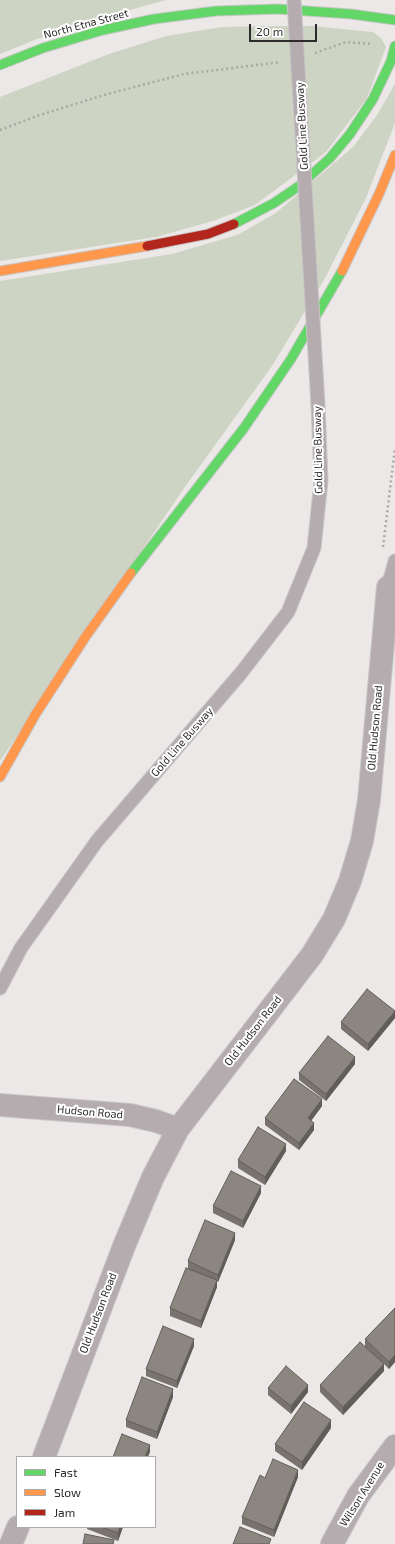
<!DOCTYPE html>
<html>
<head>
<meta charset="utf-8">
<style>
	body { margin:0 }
	#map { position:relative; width:395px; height:1544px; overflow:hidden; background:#ebe8e7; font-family:"Exo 2",sans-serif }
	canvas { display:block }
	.legend { position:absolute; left:16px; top:1456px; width:140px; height:72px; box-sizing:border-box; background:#fff; border:1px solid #abaaa9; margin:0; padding:5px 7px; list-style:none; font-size:12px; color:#2d2b29 }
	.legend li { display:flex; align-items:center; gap:8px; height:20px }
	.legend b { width:20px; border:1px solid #abaaa9 }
	.scale { position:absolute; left:249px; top:24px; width:68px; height:18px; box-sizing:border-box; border:2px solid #2d2b29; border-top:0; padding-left:5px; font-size:12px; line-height:14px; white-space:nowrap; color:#2d2b29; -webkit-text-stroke:3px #fff; paint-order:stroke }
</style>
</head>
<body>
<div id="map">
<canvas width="395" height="1544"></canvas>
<ul class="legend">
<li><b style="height:5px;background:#63d668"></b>Fast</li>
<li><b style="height:5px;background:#ff974d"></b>Slow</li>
<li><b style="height:5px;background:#b3261e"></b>Jam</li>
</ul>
<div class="scale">20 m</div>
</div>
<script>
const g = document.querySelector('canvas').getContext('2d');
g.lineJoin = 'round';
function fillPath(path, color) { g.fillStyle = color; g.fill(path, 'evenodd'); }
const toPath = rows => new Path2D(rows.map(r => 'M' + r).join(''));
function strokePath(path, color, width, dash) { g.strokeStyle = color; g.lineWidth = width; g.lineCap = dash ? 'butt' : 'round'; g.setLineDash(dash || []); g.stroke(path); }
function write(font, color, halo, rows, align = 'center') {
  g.font = font + ' "Exo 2",sans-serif'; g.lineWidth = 4; g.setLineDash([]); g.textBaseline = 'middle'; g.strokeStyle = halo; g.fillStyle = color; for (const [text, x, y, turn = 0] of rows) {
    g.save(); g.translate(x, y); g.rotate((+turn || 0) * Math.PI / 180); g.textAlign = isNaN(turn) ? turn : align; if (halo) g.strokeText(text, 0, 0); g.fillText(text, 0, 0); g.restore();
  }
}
fillPath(toPath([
	[0,0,166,0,97,19,37,39,0,54],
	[266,26,312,26,373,32,381,38,386,47,367,98,326,152,255,205,213,221,156,237,0,261,0,97,109,54,166,36,222,27],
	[395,84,395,123,366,198,325,278,272,366,182,491,0,761,0,281,172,254,237,235,276,213,353,147,377,115]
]), '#ced4c3');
const lane = toPath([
	[388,587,395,561],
	[0,988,21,948,97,841,241,673,288,612,314,548,321,481,318,405]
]);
const street = toPath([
	[0,1105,130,1115,156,1121,178,1129],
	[44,1457,124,1246,153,1177,178,1129,312,955,334,919,350,881,362,841,369,800,388,587,395,587],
	[11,1544,18,1527],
	[332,1544,358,1496,395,1446]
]);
const fast = toPath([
	[0,65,43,48,103,30,154,19,216,11,278,9,351,14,395,20],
	[234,224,274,203,299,186,330,158,350,134,373,99,391,61,395,46],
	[131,573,244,428,291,359,342,271]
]);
const slow = toPath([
	[0,271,147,246],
	[342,271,379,194,395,155],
	[0,777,35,715,86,636,131,573]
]);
const jam = toPath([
	[147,246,208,234,234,224]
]);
strokePath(lane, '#c8c6c6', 15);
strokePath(street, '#c8c6c6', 24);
strokePath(fast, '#c8c6c6', 11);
strokePath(slow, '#c8c6c6', 11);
strokePath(jam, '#c8c6c6', 11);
strokePath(toPath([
	[315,53,346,42,372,44],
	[0,130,37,116,104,95,184,74,281,62],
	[383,547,395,448]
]), '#aaa7a6', 2.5, [2, 3]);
strokePath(lane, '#b4acae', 13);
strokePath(street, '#b4acae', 22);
strokePath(fast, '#63d668', 9);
strokePath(slow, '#ff974d', 9);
strokePath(jam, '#b3261e', 9);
const laneBridge = toPath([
	[294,0,318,405]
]);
strokePath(laneBridge, '#c8c6c6', 15, []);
strokePath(laneBridge, '#b4acae', 13);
fillPath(toPath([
	[395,1018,368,1051,341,1029,341,1022],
	[355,1064,326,1101,299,1080,299,1073],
	[322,1106,311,1121,314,1130,299,1150,265,1125,265,1118],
	[286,1151,265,1185,238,1168,238,1160],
	[261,1193,243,1228,213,1213,213,1206],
	[235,1240,218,1282,217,1281,217,1287,201,1328,170,1316,170,1308,188,1269,188,1261],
	[395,1308,395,1362,389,1369,384,1364,384,1371,343,1415,320,1392,320,1385,365,1346,365,1339],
	[194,1346,177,1388,146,1376,146,1369],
	[268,1388,308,1392,291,1414,268,1395],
	[173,1397,157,1439,126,1427,126,1420],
	[331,1428,302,1470,275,1451,275,1444],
	[298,1477,274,1537,242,1524,242,1517,265,1478],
	[87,1527,123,1527,118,1541,87,1529]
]), '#78736e');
fillPath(toPath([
	[395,1011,395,1018,368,1051,368,1044],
	[355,1057,355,1064,326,1101,326,1094],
	[322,1099,322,1106,308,1125,308,1118],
	[314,1123,314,1130,299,1150,299,1143],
	[286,1144,286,1151,265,1185,265,1177],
	[261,1186,261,1193,243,1228,243,1221],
	[235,1233,235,1240,218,1282,218,1275],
	[217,1280,217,1287,201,1328,201,1321],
	[194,1339,194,1346,177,1388,177,1381],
	[395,1355,395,1362,389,1369,389,1362],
	[384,1364,384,1371,343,1415,343,1407],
	[308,1385,308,1392,291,1414,291,1406],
	[173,1389,173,1397,157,1439,157,1432],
	[331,1420,331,1428,302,1470,302,1462],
	[150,1445,150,1452,148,1457,145,1457],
	[298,1470,298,1477,274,1537,274,1530],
	[120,1527,123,1527,118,1541,118,1533]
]), '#615e5a');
const building = toPath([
	[367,989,395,1011,368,1044,341,1022,367,989],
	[328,1036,355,1057,326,1094,299,1073,328,1036],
	[294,1079,322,1099,308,1118,314,1123,299,1143,265,1118,294,1079],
	[258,1127,286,1144,265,1177,238,1160,258,1127],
	[231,1171,261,1186,243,1221,213,1206,231,1171],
	[205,1220,235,1233,218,1275,188,1261,205,1220],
	[186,1268,217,1280,201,1321,170,1308,186,1268],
	[395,1308,395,1355,389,1362,365,1339,395,1308],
	[163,1326,194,1339,177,1381,146,1369,163,1326],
	[360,1342,384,1364,343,1407,320,1385,360,1342],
	[286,1366,308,1385,291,1406,268,1388,286,1366],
	[142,1377,173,1389,157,1432,126,1420,142,1377],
	[304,1402,331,1420,302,1462,275,1444,304,1402],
	[122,1434,150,1445,145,1457,113,1457,122,1434],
	[273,1459,298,1470,274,1530,242,1517,260,1475,265,1478,273,1459],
	[101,1527,120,1527,118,1533,101,1527],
	[240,1527,271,1539,269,1544,233,1544,240,1527],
	[85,1534,114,1540,113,1544,83,1544,85,1534]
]);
fillPath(building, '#8b8680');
strokePath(building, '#615e5a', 1);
write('11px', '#2d2b29', '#fff', [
	["North Etna Street",86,24,-15],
	["Gold Line Busway",302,126,-93],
	["Gold Line Busway",318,450,-91],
	["Old Hudson Road",375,728,-85],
	["Gold Line Busway",182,742,-49],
	["Old Hudson Road",253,1031,-52],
	["Hudson Road",90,1112,5],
	["Old Hudson Road",98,1313,-69],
	["Wilson Avenue",362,1494,-58]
]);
</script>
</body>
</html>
